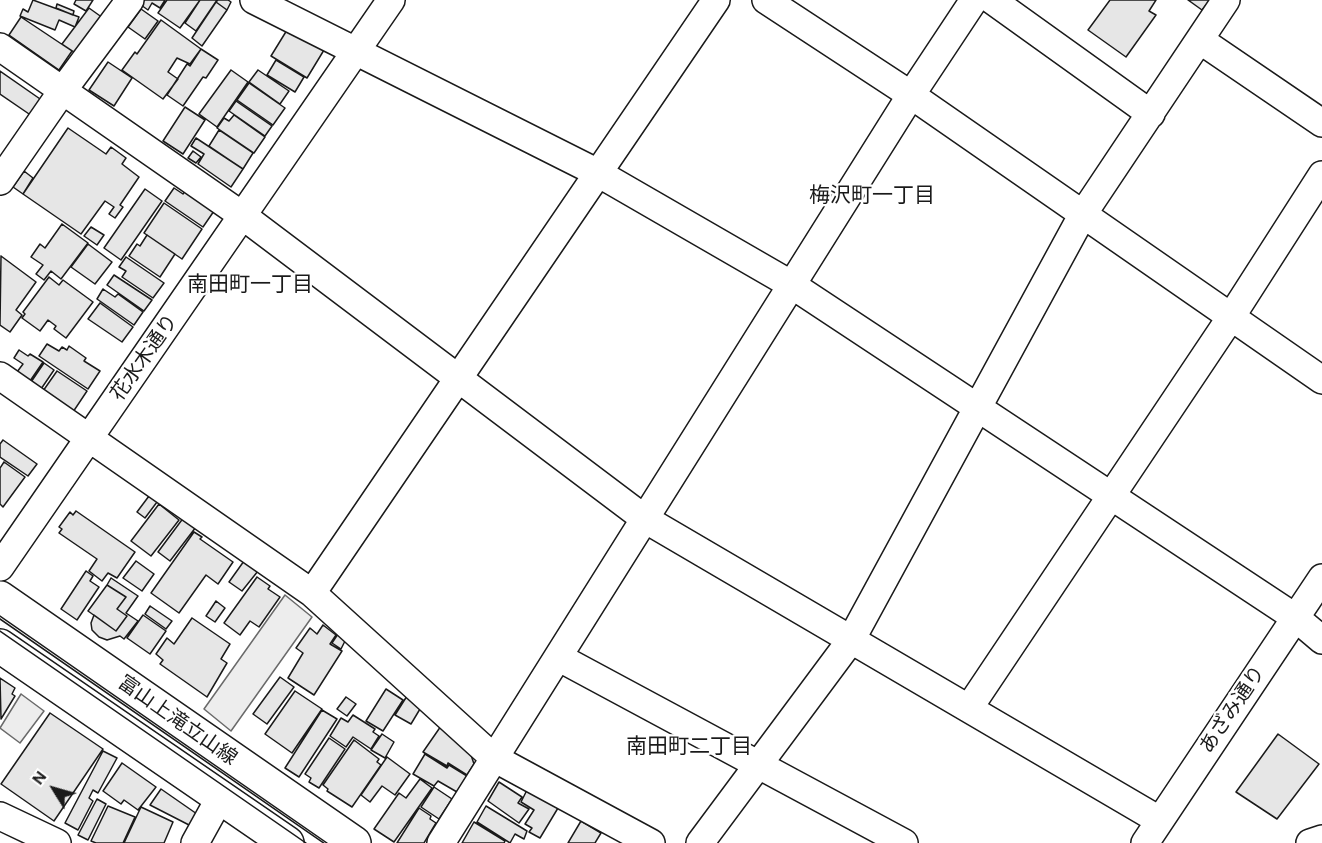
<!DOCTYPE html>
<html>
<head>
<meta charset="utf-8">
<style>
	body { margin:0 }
	#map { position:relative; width:1322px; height:843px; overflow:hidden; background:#fff; font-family:"DM Sans",sans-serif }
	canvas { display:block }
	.north { position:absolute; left:24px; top:759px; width:60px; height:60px; -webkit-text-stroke:4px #fff; paint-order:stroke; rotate:307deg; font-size:16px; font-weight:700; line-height:24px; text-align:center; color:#1a1a1a }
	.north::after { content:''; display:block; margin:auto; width:21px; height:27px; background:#1a1a1a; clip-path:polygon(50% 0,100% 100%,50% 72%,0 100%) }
</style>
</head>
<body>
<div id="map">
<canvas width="1322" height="843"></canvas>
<div class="north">N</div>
</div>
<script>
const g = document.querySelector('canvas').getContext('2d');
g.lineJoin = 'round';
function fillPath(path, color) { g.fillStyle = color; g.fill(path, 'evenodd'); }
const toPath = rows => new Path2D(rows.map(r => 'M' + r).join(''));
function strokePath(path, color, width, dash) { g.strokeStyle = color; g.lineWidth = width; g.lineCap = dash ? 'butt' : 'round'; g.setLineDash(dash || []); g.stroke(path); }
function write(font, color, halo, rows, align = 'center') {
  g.font = font + ' "DM Sans","Noto Sans JP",sans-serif'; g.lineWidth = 4.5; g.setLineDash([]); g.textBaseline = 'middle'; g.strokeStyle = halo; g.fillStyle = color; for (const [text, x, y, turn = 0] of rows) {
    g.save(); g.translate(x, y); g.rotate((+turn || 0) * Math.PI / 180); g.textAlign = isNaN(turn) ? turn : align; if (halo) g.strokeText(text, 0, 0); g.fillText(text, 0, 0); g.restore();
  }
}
const parking = toPath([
	[285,595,312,617,231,731,204,709,285,595],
	[21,694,44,711,20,743,0,728,21,694]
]);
fillPath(parking, '#ededed');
strokePath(parking, '#6a6a6a', 1.5);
const building = toPath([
	[33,0,79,17,75,27,59,20,55,30,20,16,23,9,28,12,33,0],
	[76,0,93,0,86,11,74,4,76,0],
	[144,0,165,0,160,8,152,3,148,10,141,5,144,0],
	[167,0,200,0,180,28,158,13,167,0],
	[200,0,217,0,196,31,185,23,200,0],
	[218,0,228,0,231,2,227,10,216,2,218,0],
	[1110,0,1156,0,1149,11,1156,15,1126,57,1088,30,1110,0],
	[1188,0,1210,0,1202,10,1188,0],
	[216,2,227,10,202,46,192,38,216,2],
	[57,4,74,11,73,15,56,8,57,4],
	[89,8,103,18,77,54,62,44,89,8],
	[141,9,158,21,145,39,128,27,141,9],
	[21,17,72,51,59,70,9,35,21,17],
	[161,20,201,49,190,64,177,58,168,72,178,79,163,99,122,70,135,52,137,54,161,20],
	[287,30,324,50,307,78,271,56,287,30],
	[201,49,218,60,206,78,203,77,183,106,167,95,187,64,190,66,201,49],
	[276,60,304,77,295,92,267,75,276,60],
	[108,62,132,78,114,106,89,90,108,62],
	[231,70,248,82,217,127,199,114,231,70],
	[258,70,289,91,280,104,249,82,258,70],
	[0,71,43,101,32,116,0,94,0,71],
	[249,83,285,108,273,125,237,100,249,83],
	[236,101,272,126,265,136,229,111,236,101],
	[185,107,205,120,183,154,163,141,185,107],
	[234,115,265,137,254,153,217,128,224,118,229,121,234,115],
	[68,128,106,154,111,147,126,158,122,164,139,177,120,205,123,207,115,218,109,214,114,207,105,201,81,234,23,194,68,128],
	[219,130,253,153,243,169,209,146,219,130],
	[196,138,243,169,231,187,198,164,204,154,191,146,196,138],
	[193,151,201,157,196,163,188,158,193,151],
	[24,171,33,178,23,194,13,187,24,171],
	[174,188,183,194,185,191,214,211,203,227,165,201,174,188],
	[145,189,162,201,121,260,104,248,145,189],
	[164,203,202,229,182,259,144,233,164,203],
	[62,224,88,243,61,279,51,271,44,280,36,274,43,265,31,257,40,244,45,248,62,224],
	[91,227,104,235,97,245,84,236,91,227],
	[147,235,175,254,160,277,129,256,137,244,140,246,147,235],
	[88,244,112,262,95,284,71,267,88,244],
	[1,256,36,282,16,310,22,315,10,332,0,325,1,256],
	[126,257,164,283,153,298,122,277,126,271,119,267,126,257],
	[114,275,152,300,144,311,107,285,114,275],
	[49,277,59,285,63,280,93,302,66,338,54,329,56,326,48,320,40,331,22,318,25,314,23,312,49,277],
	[103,289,115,297,118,294,143,312,134,325,97,299,103,289],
	[100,303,133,327,122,342,88,319,100,303],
	[47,344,59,351,62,347,67,350,69,346,86,358,84,361,100,371,88,389,39,356,47,344],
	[19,350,28,356,30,354,43,362,30,381,17,372,23,364,14,358,19,350],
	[44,363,54,370,41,389,31,382,44,363],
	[57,371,87,391,73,412,43,391,57,371],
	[3,440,37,464,28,476,0,457,0,444,3,440],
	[4,462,25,477,3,507,0,504,0,468,4,462],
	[149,496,157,502,145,518,137,512,149,496],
	[159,504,179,520,151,556,131,541,159,504],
	[76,511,135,552,117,578,108,573,102,581,89,571,97,559,59,533,62,529,59,527,70,512,73,515,76,511],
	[184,517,196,527,170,561,158,552,184,517],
	[194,532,202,537,200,539,233,562,218,584,206,575,179,613,151,593,194,532],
	[136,561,154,574,142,591,123,578,136,561],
	[244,561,258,571,242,591,229,582,244,561],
	[86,571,93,576,90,581,99,587,77,620,61,609,86,571],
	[257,577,270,586,268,589,280,597,259,627,250,621,240,635,224,623,257,577],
	[111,578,138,596,126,613,138,621,124,639,120,636,107,640,99,637,92,630,91,623,94,615,116,631,127,616,117,609,126,597,107,585,111,578],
	[107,585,126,597,117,609,127,616,116,631,88,611,107,585],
	[216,601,225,608,215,622,206,616,216,601],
	[150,606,172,621,166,629,145,614,150,606],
	[143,615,166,631,150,654,127,638,143,615],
	[192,618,230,644,221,659,227,663,207,697,160,664,163,660,156,654,167,638,174,644,192,618],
	[323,625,336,635,330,644,342,651,314,695,288,678,303,653,296,648,310,628,317,634,323,625],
	[338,634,346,639,341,649,332,643,338,634],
	[280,677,294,687,267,724,253,714,280,677],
	[0,678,15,688,12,694,15,696,1,719,0,678],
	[386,689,403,700,383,731,366,721,386,689],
	[295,691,322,709,292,753,265,734,295,691],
	[407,696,420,709,411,724,395,715,407,696],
	[346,697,356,704,347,716,337,709,346,697],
	[322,710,337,719,299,777,285,768,322,710],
	[50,713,103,749,54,821,1,784,50,713],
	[353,715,375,729,373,732,379,736,371,749,353,737,346,747,330,736,341,718,348,722,353,715],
	[441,726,471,755,474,764,467,775,448,763,447,766,423,752,441,726],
	[382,734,394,742,385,758,371,750,382,734],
	[1278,734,1319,764,1277,819,1236,792,1278,734],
	[329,738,345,749,319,788,309,782,311,778,305,774,329,738],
	[354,740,379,759,377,762,381,765,352,807,327,791,328,789,323,785,354,740],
	[103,751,117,758,98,793,93,790,89,798,93,801,78,830,65,823,103,751],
	[425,754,447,768,449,765,467,776,457,792,438,781,434,786,413,774,425,754],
	[387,757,410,774,395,795,382,786,370,802,361,795,387,757],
	[122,763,156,787,138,810,124,800,121,804,103,791,122,763],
	[420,779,432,788,394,842,374,829,399,793,406,798,420,779],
	[499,782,522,797,518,803,529,809,519,823,488,801,499,782],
	[434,787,452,799,439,819,421,807,434,787],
	[161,789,197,814,191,826,150,805,161,789],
	[527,790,558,808,540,838,529,832,532,828,525,824,534,810,521,802,527,790],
	[97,799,106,804,88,840,78,835,97,799],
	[108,806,135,817,123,843,96,843,91,841,108,806],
	[486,806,527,831,524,839,515,834,510,843,477,822,486,806],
	[141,807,173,822,164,843,124,843,141,807],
	[419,808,431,816,430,819,436,823,424,843,397,843,419,808],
	[581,821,601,833,595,843,568,843,581,821],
	[474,822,505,841,504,843,462,843,474,822]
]);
fillPath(building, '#e6e6e6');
strokePath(building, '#1a1a1a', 1.5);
const minor = toPath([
	[254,0,598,173,792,285,1296,618,1322,640],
	[766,0,911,95,1322,380],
	[992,0,1151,114],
	[1200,40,1322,123],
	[0,47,243,216,645,519,1159,820],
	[0,181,63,90,130,0],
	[0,376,312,593,494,758,651,843],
	[0,567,391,0],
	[312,593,716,0],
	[558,657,904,843],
	[969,708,1231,317,1322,175],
	[0,816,57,843],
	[195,843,221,796],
	[441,843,911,95,974,0],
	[700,843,851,640,1083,214,1226,0],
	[1145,843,1322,578],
	[1310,843,1322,839]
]);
const major = toPath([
	[0,598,354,843],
	[0,646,287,843]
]);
strokePath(minor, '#1a1a1a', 30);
strokePath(major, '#1a1a1a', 36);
strokePath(minor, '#fff', 27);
strokePath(major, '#fff', 33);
strokePath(toPath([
	[0,616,327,843],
	[0,631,306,843]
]), '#1a1a1a', 1.5);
write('20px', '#1a1a1a', '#fff', [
	["花水木通り",145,358,-55],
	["あざみ通り",1233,710,-56],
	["富山上滝立山線",177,721,35]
]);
write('21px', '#1a1a1a', '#fff', [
	["梅沢町一丁目",872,196],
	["南田町一丁目",250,285],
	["南田町二丁目",689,747]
]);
</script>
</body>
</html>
